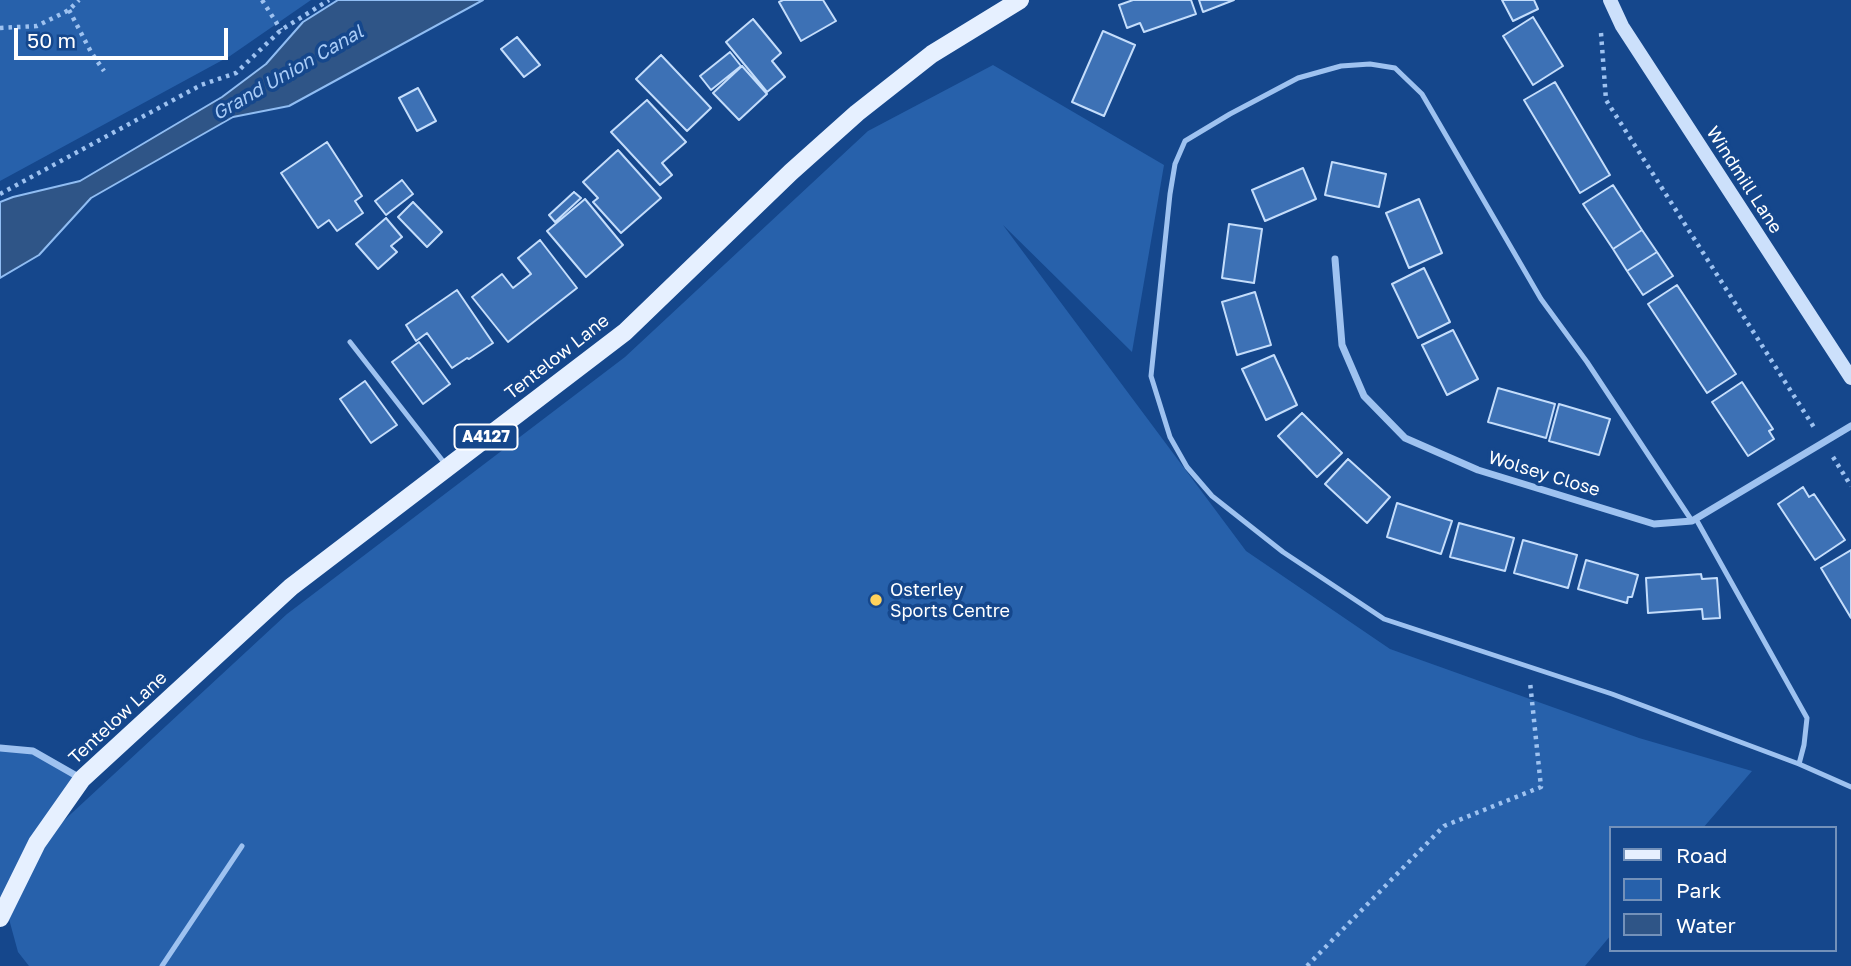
<!DOCTYPE html>
<html>
<head>
<meta charset="utf-8">
<style>
	body { margin:0 }
	#map { position:relative; width:1851px; height:966px; overflow:hidden; background:#15478c; font-family:"Golos Text",sans-serif }
	canvas { display:block }
	.legend { position:absolute; left:1609px; top:826px; width:228px; height:126px; box-sizing:border-box; background:#15478c; border:2px solid #7391ba; margin:0; padding:9px 12px; list-style:none; font-size:21px; color:#fff }
	.legend li { display:flex; align-items:center; gap:14px; height:35px }
	.legend b { width:35px; border:2px solid #7391ba }
	.scale { position:absolute; left:14px; top:28px; width:214px; height:32px; box-sizing:border-box; border:4px solid #fff; border-top:0; padding-left:9px; font-size:21px; line-height:24px; white-space:nowrap; color:#fff; -webkit-text-stroke:5px #15478c; paint-order:stroke }
</style>
</head>
<body>
<div id="map">
<canvas width="1851" height="966"></canvas>
<ul class="legend">
<li><b style="height:9px;background:#e6f0ff"></b>Road</li>
<li><b style="height:19px;background:#2761ab"></b>Park</li>
<li><b style="height:19px;background:#2f5587"></b>Water</li>
</ul>
<div class="scale">50 m</div>
</div>
<script>
const g = document.querySelector('canvas').getContext('2d');
g.lineJoin = 'round';
function fillPath(path, color) { g.fillStyle = color; g.fill(path, 'evenodd'); }
const toPath = rows => new Path2D(rows.map(r => 'M' + r).join(''));
function strokePath(path, color, width, dash) { g.strokeStyle = color; g.lineWidth = width; g.lineCap = dash ? 'butt' : 'round'; g.setLineDash(dash || []); g.stroke(path); }
function write(font, color, halo, rows, align = 'center') {
  g.font = font + ' "Golos Text",sans-serif'; g.lineWidth = 7; g.setLineDash([]); g.textBaseline = 'middle'; g.strokeStyle = halo; g.fillStyle = color; for (const [text, x, y, turn = 0] of rows) {
    g.save(); g.translate(x, y); g.rotate((+turn || 0) * Math.PI / 180); g.textAlign = isNaN(turn) ? turn : align; if (halo) g.strokeText(text, 0, 0); g.fillText(text, 0, 0); g.restore();
  }
}
fillPath(toPath([
	[0,0,311,0,230,56,0,181],
	[993,65,1164,165,1132,352,1003,225,1246,551,1390,649,1639,738,1752,771,1703,828,1611,828,1611,935,1585,966,29,966,18,952,9,919,46,837,287,614,625,357,868,131],
	[0,748,33,751,82,779,0,918]
]), '#2761ab');
const water = toPath([
	[338,0,483,0,289,106,233,117,91,198,39,255,0,278,0,202,13,197,80,181,222,97,266,64,303,22,338,0]
]);
fillPath(water, '#2f5587');
strokePath(water, '#90bdf3', 2);
const building = toPath([
	[783,0,823,0,836,21,801,41,779,2,783,0],
	[1133,0,1191,0,1196,14,1144,32,1140,23,1127,28,1119,5,1133,0],
	[1199,0,1234,0,1203,12,1199,0],
	[1502,0,1534,0,1538,9,1513,21,1502,0],
	[1533,17,1563,66,1533,85,1503,36,1533,17],
	[753,19,781,53,772,61,785,77,767,92,726,42,753,19],
	[1103,31,1135,45,1104,116,1072,102,1103,31],
	[517,37,540,65,524,77,501,49,517,37],
	[730,52,741,66,711,90,700,76,730,52],
	[661,55,711,108,687,131,636,79,661,55],
	[742,66,767,94,739,120,713,93,742,66],
	[1555,82,1610,175,1580,193,1524,100,1555,82],
	[418,88,436,121,417,131,399,98,418,88],
	[647,100,686,142,662,163,672,175,660,185,611,132,647,100],
	[327,142,362,196,355,201,363,213,337,231,329,220,318,228,281,173,327,142],
	[618,150,661,198,621,233,593,202,598,198,583,182,618,150],
	[1332,162,1386,174,1379,207,1325,195,1332,162],
	[1303,168,1316,199,1265,221,1252,190,1303,168],
	[402,180,413,194,386,215,375,201,402,180],
	[1613,185,1642,230,1613,249,1583,204,1613,185],
	[574,192,581,198,555,222,549,215,574,192],
	[585,199,623,245,586,277,547,231,585,199],
	[1419,199,1442,253,1409,268,1386,213,1419,199],
	[413,202,442,232,427,247,398,217,413,202],
	[386,218,402,237,391,246,397,252,378,269,356,244,386,218],
	[1229,224,1262,229,1254,283,1222,278,1229,224],
	[1642,230,1657,252,1627,271,1613,249,1642,230],
	[540,240,577,288,508,342,472,297,502,274,513,288,531,274,518,258,540,240],
	[1657,252,1673,276,1643,295,1627,271,1657,252],
	[1424,268,1450,322,1418,338,1392,284,1424,268],
	[1677,285,1736,374,1707,393,1648,304,1677,285],
	[457,290,493,343,469,359,467,358,452,368,427,333,416,341,406,325,457,290],
	[1255,292,1271,345,1237,355,1222,302,1255,292],
	[1453,330,1478,379,1447,395,1422,345,1453,330],
	[419,342,450,384,423,404,392,362,419,342],
	[1274,355,1297,405,1266,420,1242,369,1274,355],
	[365,381,397,425,371,443,340,399,365,381],
	[1742,382,1773,429,1769,431,1774,439,1748,456,1712,402,1742,382],
	[1498,388,1555,404,1546,438,1488,422,1498,388],
	[1559,404,1610,419,1599,455,1549,441,1559,404],
	[1302,413,1342,453,1317,477,1278,436,1302,413],
	[1348,459,1390,497,1367,523,1325,484,1348,459],
	[1803,487,1809,497,1814,494,1845,540,1815,560,1778,504,1803,487],
	[1397,503,1452,521,1441,554,1387,537,1397,503],
	[1459,523,1514,538,1505,571,1450,557,1459,523],
	[1523,540,1577,555,1568,588,1514,573,1523,540],
	[1851,550,1851,618,1821,568,1851,550],
	[1586,560,1638,575,1632,597,1628,597,1627,603,1578,589,1586,560],
	[1701,574,1702,579,1717,578,1720,618,1703,619,1702,609,1648,613,1646,578,1701,574]
]);
fillPath(building, '#3d71b5');
strokePath(building, '#c4ddfb', 2);
strokePath(toPath([
	[262,0,281,30],
	[69,10,91,52,104,71],
	[0,28,37,26,69,10,79,0],
	[1601,33,1606,100,1815,429],
	[0,194,201,85,236,73,281,30,329,0],
	[1833,457,1851,486],
	[1307,966,1444,826,1541,787,1530,682]
]), '#9ec2f0', 4.5, [3.5, 5]);
strokePath(toPath([
	[350,342,446,465],
	[1692,521,1587,362,1541,299,1422,94,1395,68,1370,64,1341,66,1298,78,1230,114,1185,141,1175,164,1170,194,1151,376,1170,437,1187,467,1212,496,1283,552,1384,619,1612,694,1799,764,1804,745,1807,718,1696,519],
	[1799,764,1851,787],
	[162,966,242,846]
]), '#9ec2f0', 5);
strokePath(toPath([
	[1335,259,1342,345,1364,396,1405,438,1478,470,1654,524,1692,521,1851,426],
	[0,748,33,751,82,779]
]), '#9ec2f0', 7);
strokePath(toPath([
	[1610,0,1622,26,1851,378]
]), '#cce0fb', 14);
strokePath(toPath([
	[0,918,37,843,82,779,291,587,625,332,791,172,857,113,932,54,1020,0]
]), '#e6f0ff', 18);
for (const [x, y, r, color] of [
	[876,600,7,"#ffd25c"]
]) { const dot = new Path2D(); dot.arc(x, y, r, 0, 2 * Math.PI); g.fillStyle = color; g.fill(dot); strokePath(dot, '#15478c', 2.5); }
for (const [x, y, w] of [
	[486,437,63]
]) { const box = new Path2D(); box.roundRect(x - w / 2, y - 12.5, w, 25, 5); g.fillStyle = '#15478c'; g.fill(box); strokePath(box, '#fff', 2); }
write('bold 16px', '#fff', null, [
	["A4127",486,437]
]);
write('18px', '#fff', '#15478c', [
	["Windmill Lane",1744,180,57],
	["Tentelow Lane",557,357,-38],
	["Wolsey Close",1544,474,17],
	["Tentelow Lane",118,718,-43]
]);
write('18px', '#fff', '#15478c', [
	["Osterley",890,590],
	["Sports Centre",890,611]
], 'left');
write('italic 19px', '#a9ccf7', '#15478c', [
	["Grand Union Canal",288,73,-30]
]);
</script>
</body>
</html>
